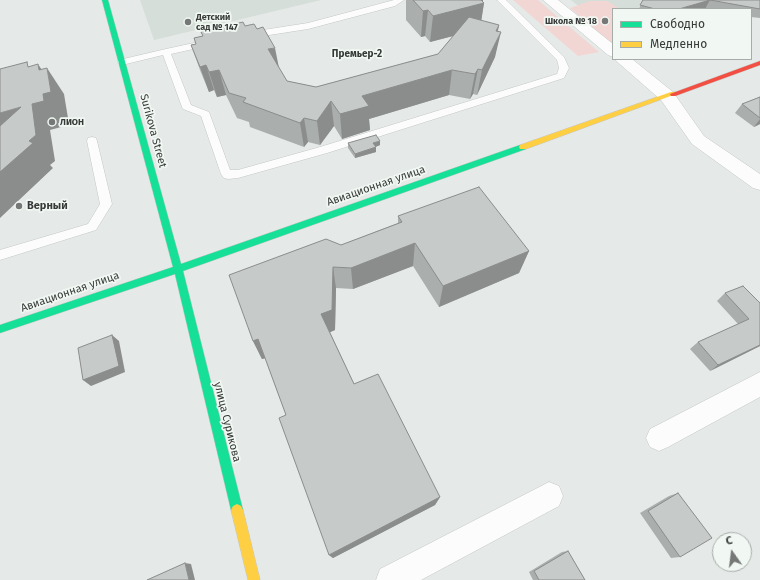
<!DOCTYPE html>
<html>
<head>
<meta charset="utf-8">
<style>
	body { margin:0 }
	#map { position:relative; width:760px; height:580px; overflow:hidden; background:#e5e9e7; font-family:"Fira Sans",sans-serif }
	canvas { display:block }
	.legend { position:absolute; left:612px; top:8px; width:140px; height:52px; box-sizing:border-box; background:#f1f8f3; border:1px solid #a7aca9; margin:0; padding:5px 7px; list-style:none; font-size:12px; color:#383b39 }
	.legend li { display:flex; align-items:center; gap:8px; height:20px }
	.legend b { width:20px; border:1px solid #a7aca9 }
	.north { position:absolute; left:712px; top:532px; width:40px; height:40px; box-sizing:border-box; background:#f1f8f3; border:1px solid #a7aca9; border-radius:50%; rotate:346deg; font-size:11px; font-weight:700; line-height:16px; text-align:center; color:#383b39 }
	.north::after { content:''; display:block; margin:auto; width:14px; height:18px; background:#757876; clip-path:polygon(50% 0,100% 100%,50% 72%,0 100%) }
</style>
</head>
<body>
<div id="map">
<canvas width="760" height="580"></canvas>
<ul class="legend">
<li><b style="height:5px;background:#16e098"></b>Свободно</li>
<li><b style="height:5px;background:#ffcf43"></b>Медленно</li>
</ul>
<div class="north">С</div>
</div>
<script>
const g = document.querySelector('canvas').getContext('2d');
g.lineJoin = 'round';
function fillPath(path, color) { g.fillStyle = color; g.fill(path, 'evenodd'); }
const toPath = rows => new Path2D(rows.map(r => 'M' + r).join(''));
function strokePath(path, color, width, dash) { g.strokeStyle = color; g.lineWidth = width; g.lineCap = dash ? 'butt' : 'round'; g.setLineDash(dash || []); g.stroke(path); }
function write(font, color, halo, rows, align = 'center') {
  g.font = font + ' "Fira Sans",sans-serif'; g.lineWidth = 3.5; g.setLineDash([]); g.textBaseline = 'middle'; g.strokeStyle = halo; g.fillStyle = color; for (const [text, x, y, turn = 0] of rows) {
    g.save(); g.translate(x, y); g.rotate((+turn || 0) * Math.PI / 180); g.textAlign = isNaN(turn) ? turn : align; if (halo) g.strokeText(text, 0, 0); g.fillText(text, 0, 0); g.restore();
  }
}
fillPath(toPath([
	[140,0,321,0,154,40],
	[571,0,760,0,760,4,742,9,613,9,613,34]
]), '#d5ded8');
fillPath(toPath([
	[513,0,538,0,599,52,578,56],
	[590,1,607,1,620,9,613,9,613,45,570,8]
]), '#f2d6d4');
const lane = toPath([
	[394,0,404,0,395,6,308,29,250,38,246,35,250,32,308,23,394,0],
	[497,0,506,0,564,57,569,68,564,78,327,153,238,178,228,179,224,178,221,174,201,116,183,109,182,107,163,55,122,65,117,62,119,60,166,49,208,40,211,41,212,43,211,45,171,54,191,105,209,112,230,170,238,170,320,147,557,74,559,68,557,60,497,0],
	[92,137,96,138,97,141,112,204,96,230,0,260,0,250,88,224,100,204,87,141,88,138,92,137]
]);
const street = toPath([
	[543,0,558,0,613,44,613,57,608,55,543,0],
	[614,59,632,59,673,92,704,136,760,174,760,190,753,188,692,144,661,100,614,59],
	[760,372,760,397,668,447,659,451,650,447,646,438,650,429,760,372],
	[549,482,559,486,563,496,559,506,421,580,376,580,380,569,549,482]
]);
const fast = toPath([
	[102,0,108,0,181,264,520,145,526,145,527,147,526,149,183,271,243,510,241,514,237,516,233,514,231,510,175,274,0,333,0,325,173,267,102,0]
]);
const slow = toPath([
	[671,92,675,92,676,94,526,149,520,149,519,147,520,145,671,92],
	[237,504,241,506,243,510,260,580,248,580,231,510,233,506,237,504]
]);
const jam = toPath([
	[760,61,760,65,675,96,671,96,670,94,760,61]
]);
strokePath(lane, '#c3c6c5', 1);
strokePath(street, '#c3c6c5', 1);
strokePath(fast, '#c3c6c5', 1);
strokePath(slow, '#c3c6c5', 1);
strokePath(jam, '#c3c6c5', 1);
fillPath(lane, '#fbfcfb');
fillPath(street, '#fbfcfb');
fillPath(fast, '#16e098');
fillPath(slow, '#ffcf43');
fillPath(jam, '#f24e42');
fillPath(toPath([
	[406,0,483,0,483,2,484,3,481,21,499,25,498,31,495,57,477,95,473,94,470,99,449,95,369,119,370,130,342,139,334,126,320,145,308,142,304,147,250,127,249,122,237,118,226,95,217,97,214,90,209,92,200,70,191,45,196,44,194,38,203,36,201,32,245,26,279,69,287,81,316,87,438,54,453,36,430,42,425,36,421,37,406,20],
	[643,0,760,0,760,18,751,17,751,9,639,9],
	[760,97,760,124,754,127,735,113,742,104],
	[348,143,380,145,375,147,376,152,355,158,348,148],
	[398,216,529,251,519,273,439,307,413,266,353,289,336,288,335,330,330,332,354,384,440,497,435,505,333,558,329,555,286,415,265,358,262,359,253,341,341,245,398,223],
	[743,286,760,346,710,371,690,349,698,342,738,324,717,301,725,293],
	[678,493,680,557,671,558,640,513,669,496],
	[568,551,585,580,533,580,529,572,562,552]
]), '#aaaeac');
fillPath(toPath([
	[478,0,483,0,483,3,484,3,480,29,430,42,433,16],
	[710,0,705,9,679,9],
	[428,10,425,36,421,37,423,11],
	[499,25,495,43,501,32,495,57,477,95,482,70,496,31],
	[275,48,280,73,268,49],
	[38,64,49,81,47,68,64,94,68,118,60,120,61,127,50,130,55,161,50,165,53,168,0,218,0,113,32,104,39,70],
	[206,65,214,90,209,92,200,67],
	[478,69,473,94,470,99,475,74],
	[219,70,226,95,217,97,209,72],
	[452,70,449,95,369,119,370,130,342,139,340,114,362,96],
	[331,101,334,126,320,145,317,121],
	[304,118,308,142,304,147,300,123],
	[760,119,760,124,754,127],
	[380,141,380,145,373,148,373,143],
	[376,147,376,152,355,158,355,154],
	[415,243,413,266,353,289,351,268],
	[529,251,519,273,439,307,443,286],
	[333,267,336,288,335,330,326,334,321,314],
	[112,335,119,341,125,372,91,386,83,380],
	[258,339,267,358,262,359,253,341],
	[760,345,760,346,710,371,718,365],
	[440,497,435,505,333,558,329,555],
	[185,563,191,564,195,580,189,580]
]), '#8b8d8c');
const building = toPath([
	[413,0,481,0,484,3,433,16,428,10,423,11,413,0],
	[643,0,760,0,760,9,710,0,679,9,655,9,640,5,643,0],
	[469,17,499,25,496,31,501,32,482,70,478,69,475,74,452,70,362,96,369,106,340,114,331,101,317,121,304,118,300,123,243,102,246,98,229,93,219,70,209,72,206,65,200,67,191,45,196,44,194,38,203,36,201,32,243,22,245,26,254,24,257,29,263,27,275,48,268,49,287,81,316,87,438,54,469,17],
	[27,62,28,67,38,64,39,70,47,68,51,92,43,94,44,101,32,104,36,135,29,141,33,143,0,172,0,126,21,107,0,113,0,69,27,62],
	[760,97,760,118,742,104,760,97],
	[376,135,380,141,373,143,376,147,355,154,348,143,376,135],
	[479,187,529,251,443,286,415,243,351,268,333,267,332,310,321,314,354,384,378,374,440,497,329,555,279,418,286,415,258,339,253,341,229,275,326,239,341,245,402,222,398,216,479,187],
	[743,286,760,303,760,345,718,365,698,342,749,319,725,293,743,286],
	[112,335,119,366,83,380,78,348,112,335],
	[678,493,712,538,680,557,648,511,678,493],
	[568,551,585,580,539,580,534,571,568,551],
	[185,563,189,580,147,580,185,563]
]);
fillPath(building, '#c6cac8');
strokePath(building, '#8b8d8c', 1);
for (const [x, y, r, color] of [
	[605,21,4,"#757876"],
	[188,22,4,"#757876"],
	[52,122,4,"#757876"],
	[19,206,4,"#757876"]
]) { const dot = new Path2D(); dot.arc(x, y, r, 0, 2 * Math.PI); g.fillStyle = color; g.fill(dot); strokePath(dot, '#f1f8f3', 1.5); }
write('bold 9px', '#383b39', '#f1f8f3', [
	["Детский",196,17],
	["сад № 147",196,27],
	["Школа № 18",597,21,"right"],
	["ЛИОН",60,122]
], 'left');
write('bold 10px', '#333936', '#f1f8f3', [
	["Премьер-2",357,54]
]);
write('11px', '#383b39', '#f1f8f3', [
	["Surikova Street",153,131,75],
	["Авиационная улица",376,186,-19],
	["Авиационная улица",70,292,-19],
	["улица Сурикова",227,422,76]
]);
write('bold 11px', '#383b39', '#f1f8f3', [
	["Верный",27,206]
], 'left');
</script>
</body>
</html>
